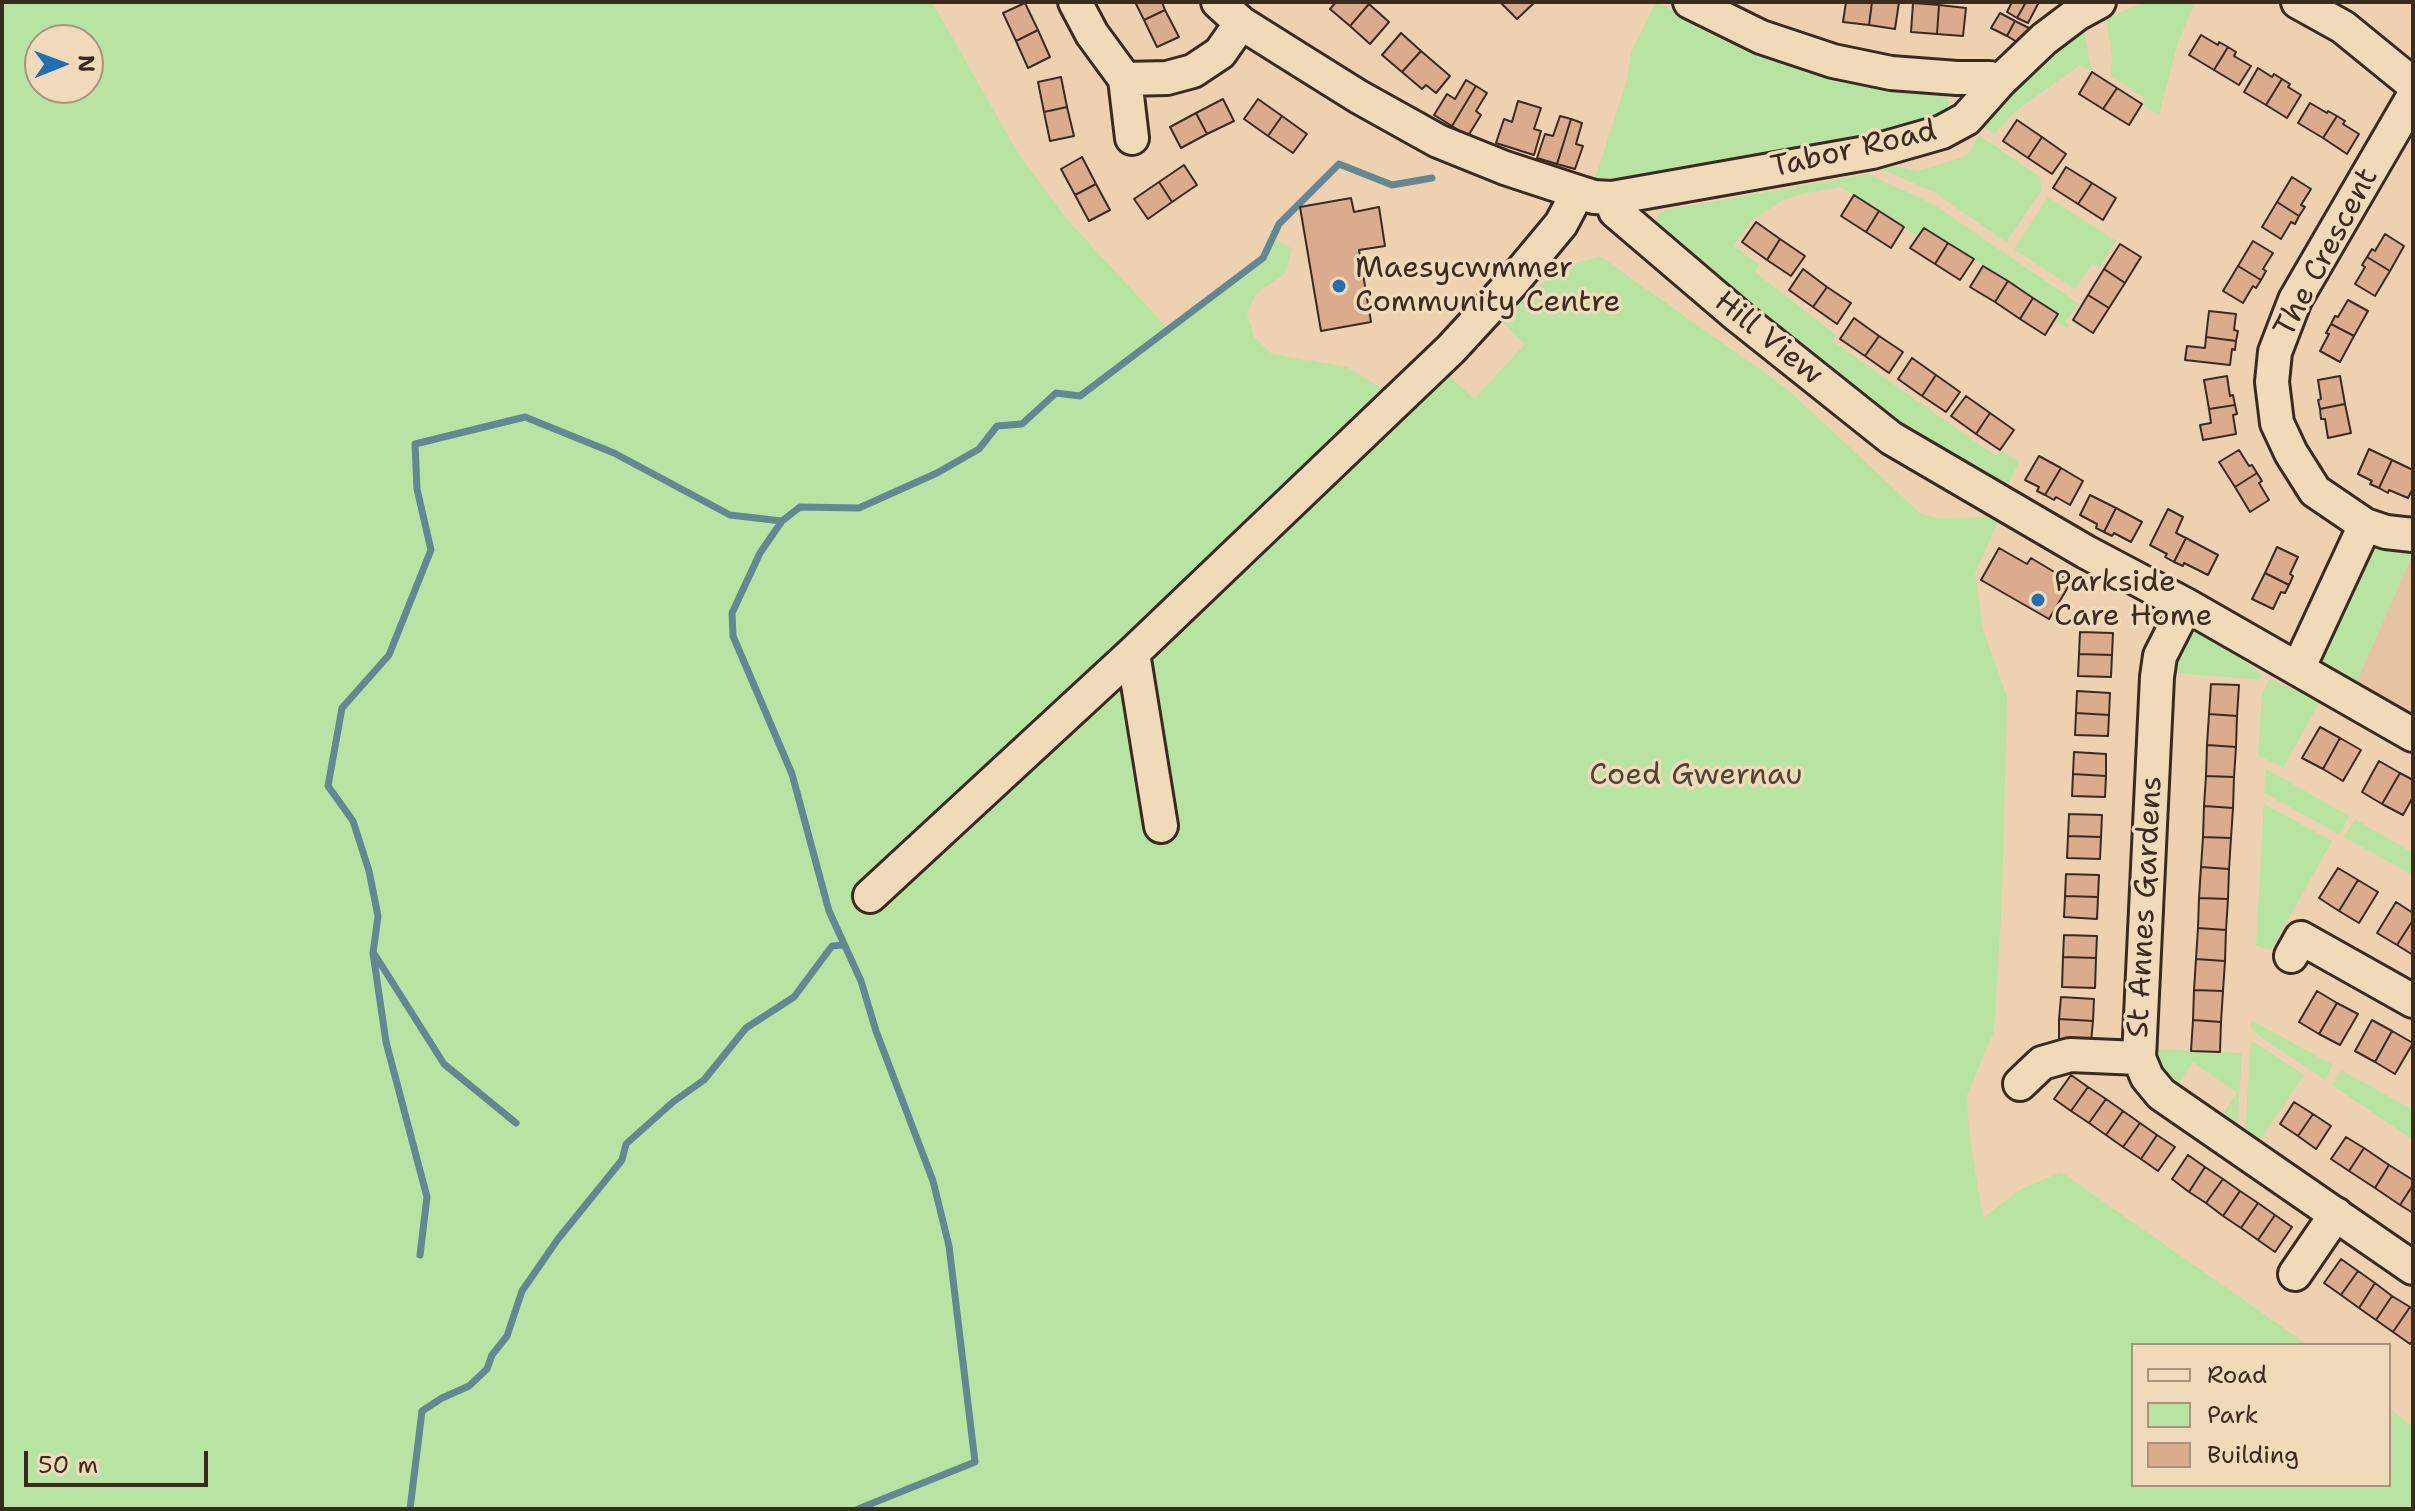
<!DOCTYPE html>
<html>
<head>
<meta charset="utf-8">
<style>
	body { margin:0 }
	#map { position:relative; width:2415px; height:1511px; overflow:hidden; background:#edd1b1; font-family:"Shantell Sans",sans-serif }
	canvas { display:block }
	.frame { position:absolute; inset:0; border:4px solid #3b2a1e; pointer-events:none }
	.legend { position:absolute; left:2131px; top:1343px; width:260px; height:144px; box-sizing:border-box; background:#f1daba; border:2px solid #a8947c; margin:0; padding:10px 14px; list-style:none; font-size:24px; color:#3b2a1e }
	.legend li { display:flex; align-items:center; gap:16px; height:40px }
	.legend b { width:40px; border:2px solid #a8947c }
	.north { position:absolute; left:24px; top:24px; width:80px; height:80px; box-sizing:border-box; background:#f1daba; border:2px solid #a8947c; border-radius:50%; rotate:89deg; font-size:22px; font-weight:700; line-height:32px; text-align:center; color:#3b2a1e }
	.north::after { content:''; display:block; margin:auto; width:28px; height:36px; background:#1f6fb2; clip-path:polygon(50% 0,100% 100%,50% 72%,0 100%) }
	.scale { position:absolute; left:24px; top:1451px; width:184px; height:36px; box-sizing:border-box; border:4px solid #3b2a1e; border-top:0; padding-left:10px; font-size:24px; line-height:28px; white-space:nowrap; color:#3b2a1e; -webkit-text-stroke:6px #f1daba; paint-order:stroke }
</style>
</head>
<body>
<div id="map">
<canvas width="2415" height="1511"></canvas>
<div class="frame"></div>
<ul class="legend">
<li><b style="height:10px;background:#f1daba"></b>Road</li>
<li><b style="height:22px;background:#b7e4a2"></b>Park</li>
<li><b style="height:22px;background:#dbab8e"></b>Building</li>
</ul>
<div class="north">N</div>
<div class="scale">50 m</div>
</div>
<script>
const g = document.querySelector('canvas').getContext('2d');
g.lineJoin = 'round';
function fillPath(path, color) { g.fillStyle = color; g.fill(path, 'evenodd'); }
const toPath = rows => new Path2D(rows.map(r => 'M' + r).join(''));
function strokePath(path, color, width, dash) { g.strokeStyle = color; g.lineWidth = width; g.lineCap = dash ? 'butt' : 'round'; g.setLineDash(dash || []); g.stroke(path); }
function write(font, color, halo, rows, align = 'center') {
  g.font = font + ' "Shantell Sans",sans-serif'; g.lineWidth = 7; g.setLineDash([]); g.textBaseline = 'middle'; g.strokeStyle = halo; g.fillStyle = color; for (const [text, x, y, turn = 0] of rows) {
    g.save(); g.translate(x, y); g.rotate((+turn || 0) * Math.PI / 180); g.textAlign = isNaN(turn) ? turn : align; if (halo) g.strokeText(text, 0, 0); g.fillText(text, 0, 0); g.restore();
  }
}
fillPath(toPath([
	[2413,553,2413,715,2356,683]
]), '#e5c3a3');
fillPath(toPath([
	[2,2,932,2,1018,153,1064,216,1168,329,1263,258,1273,237,1292,249,1284,274,1256,294,1247,313,1254,337,1272,354,1347,367,1378,386,1409,412,1446,373,1474,399,1525,344,1496,316,1529,280,1537,287,1569,264,1601,257,1786,388,1921,514,1939,518,2000,517,1975,573,1983,629,2007,697,2002,898,1994,1031,1967,1095,1969,1133,1983,1218,2019,1190,2061,1172,2308,1345,2133,1345,2133,1485,2389,1485,2389,1408,2413,1427,2413,1509,2,1509],
	[40,40,88,40,88,88,40,88],
	[1656,2,1755,51,1821,75,1936,93,1947,98,1950,106,1947,112,1939,117,1844,141,1643,178,1595,178,1627,80,1631,52],
	[2144,2,2195,2,2177,45,2159,115,2142,104,2145,98,2111,76,2112,57,2106,19],
	[2084,32,2092,72,2080,65,2017,110,1994,134,1984,127,2037,66,2061,45],
	[1979,135,2040,177,2041,191,2006,242,1934,192,1881,169,1880,164,1919,171,1960,158,1969,153],
	[1868,174,1933,204,2079,304,2065,321,2069,325,2067,328,2054,320,2058,313,1936,235,1924,228,1918,237,1841,187,1801,194,1783,200,1752,220,1733,246,1759,264,1755,272,1836,335,1832,341,1996,456,2000,450,2019,462,2007,486,1931,449,1868,403,1656,225,1658,214,1666,210],
	[2048,197,2116,241,2099,268,2092,264,2075,289,2014,249],
	[2376,542,2413,549,2413,553,2356,683,2321,664],
	[2197,630,2213,636,2262,675,2258,681,2254,679,2172,673,2179,642,2191,632],
	[2270,679,2320,701,2283,768,2258,755,2262,694],
	[2266,769,2349,816,2339,834,2264,793],
	[2264,804,2332,841,2271,950,2256,946],
	[2355,819,2413,853,2413,875,2344,837],
	[2251,1020,2333,1065,2325,1080,2251,1030],
	[2251,1040,2304,1075,2259,1141,2245,1133],
	[2155,1049,2242,1053,2237,1129,2221,1117,2237,1093,2193,1062,2176,1086,2166,1077,2158,1064],
	[2341,1070,2413,1110,2413,1140,2332,1085]
]), '#b7e4a2');
strokePath(toPath([
	[375,955,444,1064,516,1123],
	[420,1255,427,1197,386,1042,373,953,378,916,369,871,353,821,328,786,342,708,389,655,431,550,417,489,415,444,525,417,614,453,730,515,782,521],
	[410,1509,422,1411,442,1398,469,1386,487,1369,492,1355,507,1336,522,1291,558,1239,622,1160,626,1144,673,1102,704,1080,746,1028,794,997,832,946,843,945],
	[858,1509,975,1462,949,1246,933,1181,876,1031,861,981,829,911,792,774,733,636,732,613,760,553,782,521,800,507,859,508,937,473,979,449,997,426,1022,424,1056,393,1080,396,1263,258,1279,224,1339,164,1392,185,1432,178]
]), '#648893', 7);
const building = toPath([
	[1135,2,1162,2,1165,10,1144,20,1135,2],
	[1336,2,1366,2,1369,4,1350,26,1330,9,1336,2],
	[1500,2,1535,2,1517,19,1500,2],
	[1846,2,1872,2,1869,25,1843,22,1846,2],
	[1872,2,1899,2,1895,29,1869,25,1872,2],
	[2012,2,2026,2,2017,18,2007,12,2012,2],
	[2026,2,2039,2,2028,23,2017,18,2026,2],
	[1025,3,1038,30,1016,41,1003,13,1025,3],
	[1913,3,1939,5,1937,34,1911,32,1913,3],
	[1369,4,1389,22,1370,44,1350,26,1369,4],
	[1939,5,1966,8,1963,36,1937,34,1939,5],
	[1165,10,1179,37,1157,47,1144,20,1165,10],
	[2000,13,2015,21,2007,36,1991,28,2000,13],
	[2015,21,2031,29,2022,45,2007,36,2015,21],
	[1038,30,1050,57,1028,68,1016,41,1038,30],
	[1401,33,1421,51,1402,72,1382,55,1401,33],
	[2201,35,2218,45,2219,42,2228,47,2214,70,2189,55,2201,35],
	[2228,47,2236,52,2234,56,2251,66,2239,85,2214,70,2228,47],
	[1421,51,1450,76,1436,93,1426,85,1422,89,1402,72,1421,51],
	[2258,68,2272,77,2274,74,2282,79,2266,105,2244,92,2258,68],
	[2092,72,2117,88,2103,109,2079,94,2092,72],
	[1061,77,1067,107,1044,112,1038,82,1061,77],
	[2282,79,2290,84,2288,87,2301,95,2287,118,2266,105,2282,79],
	[1466,80,1476,86,1452,126,1434,115,1447,94,1455,99,1466,80],
	[1476,86,1487,93,1476,111,1481,115,1468,136,1452,126,1476,86],
	[2117,88,2142,104,2129,125,2103,109,2117,88],
	[1223,99,1234,121,1207,134,1196,113,1223,99],
	[1258,99,1282,116,1268,136,1244,119,1258,99],
	[1518,101,1541,108,1534,129,1541,131,1534,155,1496,143,1504,119,1512,122,1518,101],
	[2310,103,2327,113,2328,111,2337,116,2323,138,2298,123,2310,103],
	[1067,107,1074,136,1050,141,1044,112,1067,107],
	[1196,113,1207,134,1181,148,1170,127,1196,113],
	[1282,116,1307,134,1293,153,1268,136,1282,116],
	[1560,116,1571,119,1557,164,1537,158,1545,134,1553,136,1560,116],
	[2337,116,2345,121,2343,124,2359,134,2347,154,2323,138,2337,116],
	[1571,119,1582,123,1576,144,1583,146,1575,169,1557,164,1571,119],
	[2017,120,2042,137,2028,158,2003,141,2017,120],
	[2042,137,2066,154,2052,174,2028,158,2042,137],
	[1082,157,1096,184,1075,195,1061,169,1082,157],
	[1184,165,1197,185,1172,202,1159,182,1184,165],
	[2066,167,2092,183,2078,204,2053,188,2066,167],
	[2292,177,2311,189,2301,205,2305,207,2299,216,2277,202,2292,177],
	[1159,182,1172,202,1148,219,1134,199,1159,182],
	[2092,183,2116,198,2103,220,2078,204,2092,183],
	[1096,184,1110,210,1089,221,1075,195,1096,184],
	[1854,195,1879,211,1866,232,1841,216,1854,195],
	[1351,198,1354,212,1379,207,1385,246,1359,250,1371,322,1321,331,1300,207,1351,198],
	[2277,202,2299,216,2295,224,2291,222,2281,239,2262,227,2277,202],
	[1879,211,1904,227,1891,248,1866,232,1879,211],
	[1756,222,1780,239,1767,260,1742,242,1756,222],
	[1924,228,1948,243,1935,264,1910,248,1924,228],
	[2385,234,2404,246,2390,271,2367,257,2372,249,2375,251,2385,234],
	[1780,239,1805,256,1791,276,1767,260,1780,239],
	[2253,241,2273,253,2263,269,2266,271,2261,280,2238,266,2253,241],
	[1948,243,1974,259,1960,280,1935,264,1948,243],
	[2120,244,2141,257,2125,283,2104,269,2120,244],
	[2367,257,2390,271,2375,296,2355,284,2365,267,2362,265,2367,257],
	[1983,266,2008,281,1995,302,1970,287,1983,266],
	[2238,266,2261,280,2256,288,2253,286,2243,303,2223,291,2238,266],
	[1803,269,1827,287,1813,307,1789,290,1803,269],
	[2104,269,2125,283,2109,308,2088,295,2104,269],
	[2008,281,2033,298,2020,319,1995,302,2008,281],
	[1827,287,1851,303,1837,324,1813,307,1827,287],
	[2088,295,2109,308,2093,333,2073,320,2088,295],
	[2033,298,2058,314,2045,335,2020,319,2033,298],
	[2348,300,2368,311,2354,336,2331,324,2335,316,2338,317,2348,300],
	[2209,311,2236,314,2234,330,2238,331,2236,341,2206,337,2209,311],
	[1854,318,1879,336,1865,356,1840,339,1854,318],
	[2331,324,2354,336,2340,362,2320,351,2329,334,2326,333,2331,324],
	[1879,336,1903,352,1889,373,1865,356,1879,336],
	[2206,337,2236,341,2235,350,2232,349,2230,365,2185,360,2187,346,2205,348,2206,337],
	[1912,358,1936,375,1922,396,1898,379,1912,358],
	[1936,375,1960,392,1946,412,1922,396,1936,375],
	[2227,376,2230,396,2233,395,2235,405,2209,409,2204,380,2227,376],
	[2340,376,2345,404,2320,409,2318,400,2321,399,2318,380,2340,376],
	[1966,396,1990,413,1976,434,1951,416,1966,396],
	[2345,404,2351,433,2328,438,2325,419,2321,419,2320,409,2345,404],
	[2235,405,2237,414,2233,415,2236,434,2203,440,2200,425,2211,423,2209,409,2235,405],
	[1990,413,2014,430,2000,450,1976,434,1990,413],
	[2369,449,2392,460,2379,488,2370,484,2372,481,2358,474,2369,449],
	[2239,450,2249,466,2252,465,2257,473,2235,487,2219,462,2239,450],
	[2039,456,2061,468,2045,495,2037,491,2039,487,2025,480,2039,456],
	[2392,460,2413,470,2413,488,2408,498,2389,490,2388,493,2379,488,2392,460],
	[2061,468,2083,481,2070,505,2056,497,2054,500,2045,495,2061,468],
	[2257,473,2262,481,2259,483,2269,500,2250,512,2235,487,2257,473],
	[2090,495,2116,508,2104,532,2096,528,2097,524,2080,515,2090,495],
	[2116,508,2142,522,2131,542,2114,533,2112,536,2104,532,2116,508],
	[2168,509,2183,517,2176,533,2186,538,2174,562,2165,557,2167,554,2150,545,2168,509],
	[2186,538,2218,555,2208,575,2184,563,2183,566,2174,562,2186,538],
	[2277,547,2298,557,2290,574,2293,576,2289,585,2265,573,2277,547],
	[1999,548,2027,564,2031,558,2071,582,2049,619,1981,580,1999,548],
	[2265,573,2289,585,2285,593,2281,592,2273,609,2252,599,2265,573],
	[2080,632,2113,633,2112,655,2079,654,2080,632],
	[2079,654,2112,655,2111,677,2078,676,2079,654],
	[2211,684,2239,685,2237,716,2209,714,2211,684],
	[2077,691,2110,693,2109,715,2076,713,2077,691],
	[2076,713,2109,715,2108,736,2075,735,2076,713],
	[2209,714,2237,716,2236,747,2207,745,2209,714],
	[2320,727,2340,738,2323,769,2302,758,2320,727],
	[2340,738,2361,750,2343,781,2323,769,2340,738],
	[2207,745,2236,747,2234,777,2206,776,2207,745],
	[2074,752,2106,754,2106,776,2073,774,2074,752],
	[2379,761,2400,773,2382,804,2362,792,2379,761],
	[2400,773,2413,780,2413,797,2403,815,2382,804,2400,773],
	[2073,774,2106,776,2105,797,2072,796,2073,774],
	[2206,776,2234,777,2233,808,2204,806,2206,776],
	[2204,806,2233,808,2231,838,2203,837,2204,806],
	[2069,814,2102,815,2101,837,2068,836,2069,814],
	[2068,836,2101,837,2100,859,2067,858,2068,836],
	[2203,837,2231,838,2229,869,2201,867,2203,837],
	[2201,867,2229,869,2228,899,2199,898,2201,867],
	[2338,868,2358,880,2339,911,2319,898,2338,868],
	[2066,874,2099,875,2098,897,2065,896,2066,874],
	[2358,880,2378,892,2359,923,2339,911,2358,880],
	[2065,896,2098,897,2097,919,2064,917,2065,896],
	[2199,898,2228,899,2226,930,2198,928,2199,898],
	[2396,902,2413,913,2413,920,2397,945,2377,933,2396,902],
	[2413,920,2413,955,2397,945,2413,920],
	[2198,928,2226,930,2225,961,2196,959,2198,928],
	[2064,935,2097,936,2096,958,2063,957,2064,935],
	[2063,957,2096,958,2095,988,2062,987,2063,957],
	[2196,959,2225,961,2223,991,2194,990,2196,959],
	[2194,990,2223,991,2221,1022,2193,1020,2194,990],
	[2317,991,2337,1003,2319,1034,2299,1022,2317,991],
	[2061,997,2094,999,2093,1021,2059,1019,2061,997],
	[2337,1003,2358,1014,2340,1045,2319,1034,2337,1003],
	[2059,1019,2093,1021,2091,1042,2059,1041,2059,1019],
	[2193,1020,2221,1022,2220,1052,2191,1051,2193,1020],
	[2372,1020,2392,1031,2375,1062,2355,1051,2372,1020],
	[2392,1031,2413,1043,2395,1074,2375,1062,2392,1031],
	[2071,1075,2088,1087,2071,1111,2054,1099,2071,1075],
	[2088,1087,2106,1099,2089,1123,2071,1111,2088,1087],
	[2106,1099,2123,1111,2106,1135,2089,1123,2106,1099],
	[2294,1102,2313,1114,2298,1136,2280,1124,2294,1102],
	[2123,1111,2140,1123,2123,1147,2106,1135,2123,1111],
	[2313,1114,2331,1126,2316,1149,2298,1136,2313,1114],
	[2140,1123,2157,1135,2141,1159,2123,1147,2140,1123],
	[2157,1135,2175,1147,2158,1171,2141,1159,2157,1135],
	[2346,1137,2364,1148,2349,1171,2331,1159,2346,1137],
	[2364,1148,2389,1165,2375,1188,2349,1171,2364,1148],
	[2188,1155,2205,1167,2189,1192,2172,1179,2188,1155],
	[2389,1165,2413,1180,2413,1185,2400,1205,2375,1188,2389,1165],
	[2205,1167,2223,1179,2206,1203,2189,1192,2205,1167],
	[2223,1179,2240,1191,2223,1216,2206,1203,2223,1179],
	[2413,1185,2413,1213,2400,1205,2413,1185],
	[2240,1191,2258,1203,2241,1228,2223,1216,2240,1191],
	[2258,1203,2275,1215,2258,1240,2241,1228,2258,1203],
	[2275,1215,2292,1227,2275,1252,2258,1240,2275,1215],
	[2341,1259,2358,1271,2341,1295,2324,1283,2341,1259],
	[2358,1271,2375,1283,2359,1308,2341,1295,2358,1271],
	[2375,1283,2392,1296,2376,1320,2359,1308,2375,1283],
	[2392,1296,2410,1307,2393,1332,2376,1320,2392,1296],
	[2410,1307,2413,1310,2413,1340,2410,1344,2393,1332,2410,1307]
]);
fillPath(building, '#dbab8e');
strokePath(building, '#3b2a1e', 2);
const minor = toPath([
	[1075,2,1092,34,1125,79,1167,78,1193,71,1220,53,1241,23],
	[1218,2,1241,23,1303,62,1359,97,1438,141,1505,168,1578,192,1594,197,1612,198,1872,152,1942,132,1966,119,1999,82,2044,39,2077,14,2099,2],
	[1690,2,1761,37,1833,61,1891,73,1957,78,1990,78,1999,82],
	[2298,2,2343,27,2413,84],
	[1125,79,1132,138],
	[2413,97,2295,300,2275,352,2272,382,2277,423,2291,453,2315,491,2365,525,2386,532,2413,535],
	[1612,198,1615,211,1738,316,1891,438,2086,552,2186,605,2413,735],
	[2186,605,2160,656,2157,677,2139,1058,2147,1077,2161,1094,2413,1268],
	[1133,653,1161,826],
	[2298,669,2365,525],
	[870,896,1133,653,1451,349,1511,284,1561,224,1578,192],
	[2291,956,2301,938,2413,1001],
	[2020,1084,2042,1063,2070,1055,2139,1058],
	[2295,1274,2336,1214]
]);
strokePath(minor, '#3b2a1e', 38);
strokePath(minor, '#f1daba', 32);
for (const [x, y, r, color] of [
	[1339,286,8,"#1f6fb2"],
	[2038,600,8,"#1f6fb2"]
]) { const dot = new Path2D(); dot.arc(x, y, r, 0, 2 * Math.PI); g.fillStyle = color; g.fill(dot); strokePath(dot, '#f1daba', 3); }
write('30px', '#3b2a1e', '#f1daba', [
	["Tabor Road",1854,150,-13],
	["The Crescent",2327,253,-62],
	["Hill View",1768,339,39],
	["St Annes Gardens",2146,907,-87]
]);
write('30px', '#3b2a1e', '#f1daba', [
	["Maesycwmmer",1355,269],
	["Community Centre",1355,303],
	["Parkside",2054,583],
	["Care Home",2054,617]
], 'left');
write('30px', '#4e4632', '#f1daba', [
	["Coed Gwernau",1696,776]
]);
</script>
</body>
</html>
